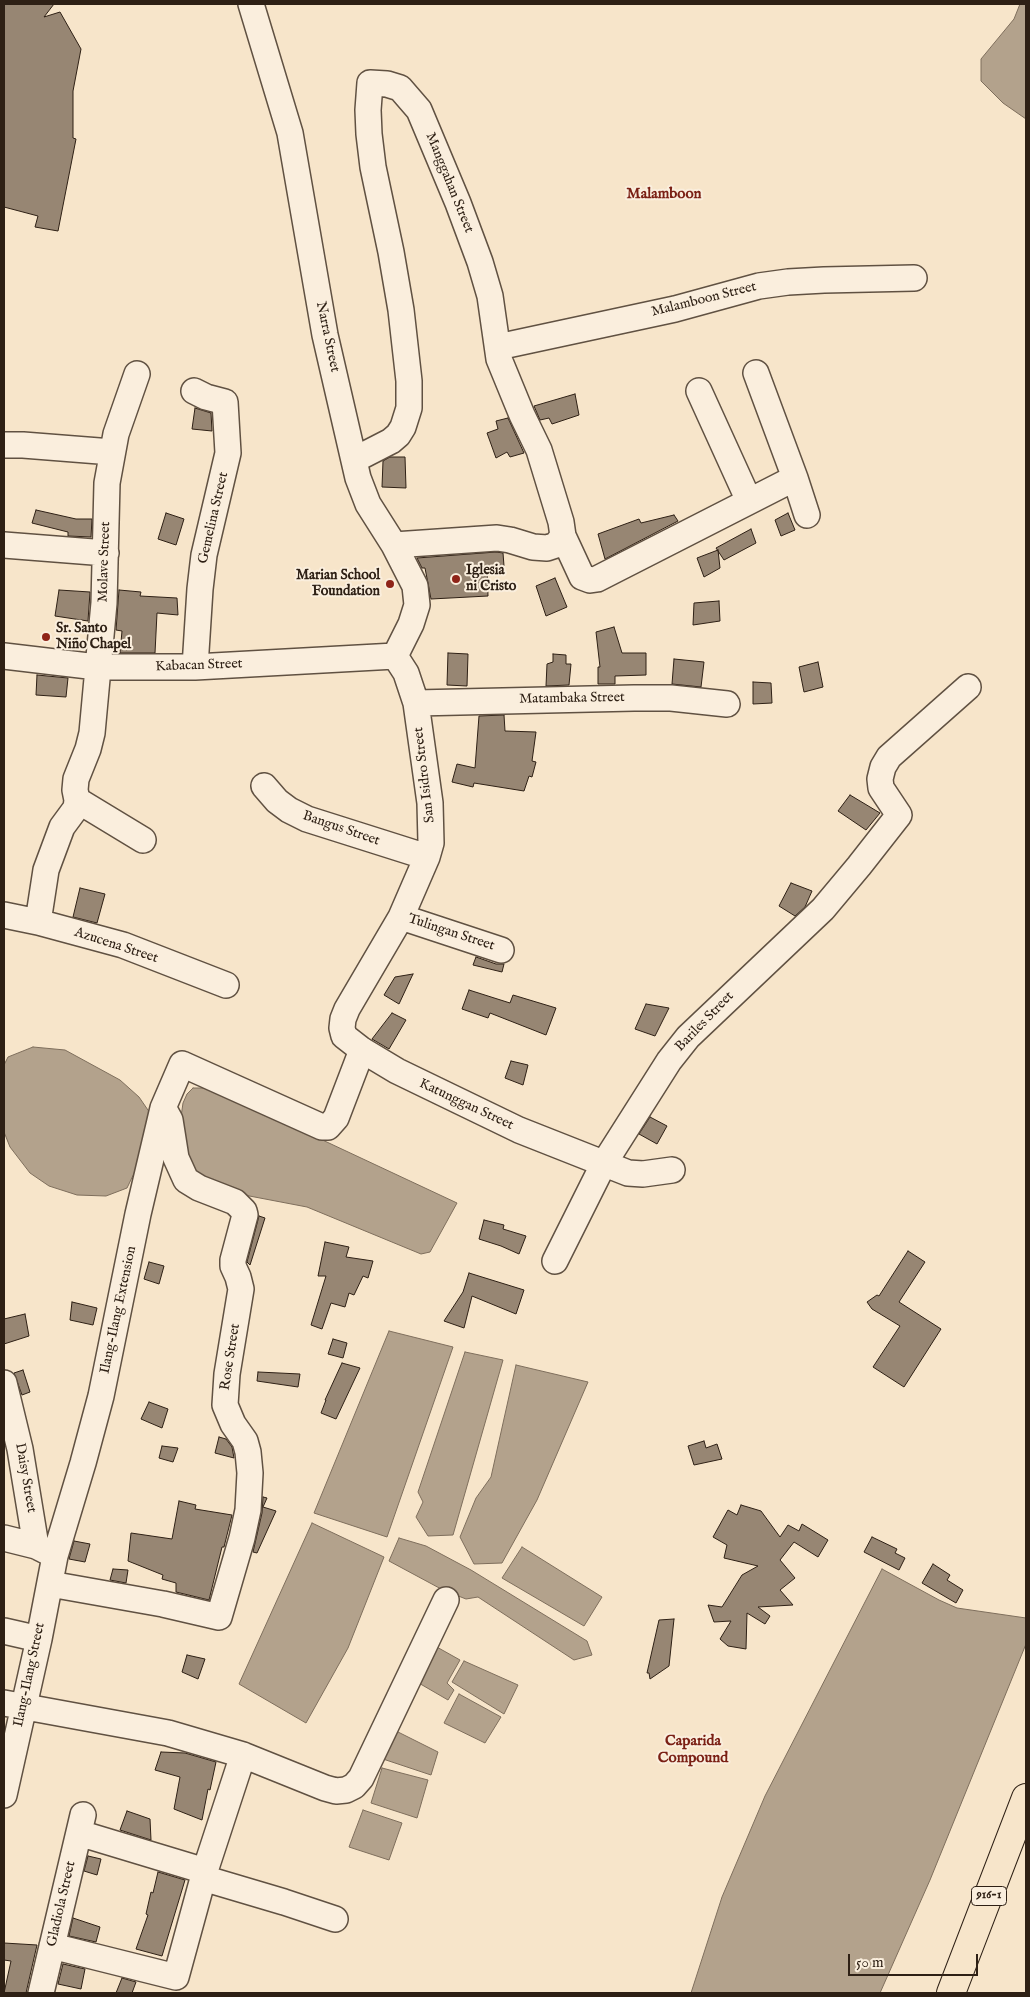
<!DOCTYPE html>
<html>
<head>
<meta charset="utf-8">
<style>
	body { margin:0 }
	#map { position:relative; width:1030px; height:1997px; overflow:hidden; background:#f7e5ca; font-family:"IM FELL English",serif }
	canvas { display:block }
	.frame { position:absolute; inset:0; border:5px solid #2e2015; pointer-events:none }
	.scale { position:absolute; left:848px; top:1954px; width:130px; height:22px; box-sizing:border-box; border:2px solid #2e2015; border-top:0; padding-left:6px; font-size:15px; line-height:18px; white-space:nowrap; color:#2e2015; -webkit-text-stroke:4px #faeedd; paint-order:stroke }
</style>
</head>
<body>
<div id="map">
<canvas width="1030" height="1997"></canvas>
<div class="frame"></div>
<div class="scale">50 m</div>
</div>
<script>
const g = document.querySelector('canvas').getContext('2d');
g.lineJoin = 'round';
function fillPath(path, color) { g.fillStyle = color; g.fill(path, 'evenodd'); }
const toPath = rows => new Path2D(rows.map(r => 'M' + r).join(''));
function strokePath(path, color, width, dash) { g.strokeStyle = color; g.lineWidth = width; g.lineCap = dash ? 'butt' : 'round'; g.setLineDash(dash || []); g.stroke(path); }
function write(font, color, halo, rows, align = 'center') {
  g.font = font + ' "IM FELL English",serif'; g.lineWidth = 4; g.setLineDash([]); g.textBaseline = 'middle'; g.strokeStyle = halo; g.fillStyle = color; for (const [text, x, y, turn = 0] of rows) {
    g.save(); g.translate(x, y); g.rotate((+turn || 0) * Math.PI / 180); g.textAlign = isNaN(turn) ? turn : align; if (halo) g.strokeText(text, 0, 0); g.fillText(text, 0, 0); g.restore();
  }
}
const water = toPath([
	[1020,4,1026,4,1026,119,1003,103,981,81,981,59,1014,19,1020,4],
	[33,1047,65,1050,120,1080,139,1097,150,1113,139,1163,127,1188,106,1196,77,1195,49,1186,30,1173,10,1147,4,1132,4,1065,8,1057,33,1047],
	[193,1088,203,1088,220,1092,457,1203,430,1252,421,1254,307,1207,239,1194,193,1172,187,1155,181,1117,183,1103,187,1094,193,1088],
	[389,1331,453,1347,387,1537,314,1513,389,1331],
	[465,1352,503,1360,453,1535,428,1536,416,1517,423,1502,418,1492,465,1352],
	[516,1365,588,1382,537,1500,502,1563,474,1564,460,1537,476,1498,491,1477,516,1365],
	[312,1523,384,1557,348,1648,306,1723,239,1684,312,1523],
	[399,1538,426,1546,471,1570,587,1641,592,1655,574,1660,478,1597,466,1599,443,1590,389,1561,399,1538],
	[522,1547,602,1597,584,1626,502,1578,522,1547],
	[882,1569,939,1600,957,1608,1026,1618,1026,1644,930,1880,880,1993,691,1993,722,1897,765,1796,882,1569],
	[435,1646,460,1660,447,1683,454,1690,448,1700,417,1682,435,1646],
	[464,1661,518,1685,504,1714,452,1682,464,1661],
	[459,1694,501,1717,485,1743,444,1723,459,1694],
	[394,1730,438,1752,431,1775,383,1759,394,1730],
	[382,1768,428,1780,417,1818,371,1803,382,1768],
	[363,1810,402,1823,389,1860,349,1847,363,1810]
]);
fillPath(water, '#b3a28c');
strokePath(water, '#7e6e5c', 1);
const building = toPath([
	[4,4,54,4,44,17,60,12,81,49,73,91,73,138,76,139,58,231,35,227,38,216,4,207,4,4],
	[575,394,579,415,552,424,549,418,540,420,534,406,575,394],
	[195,408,211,413,212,431,192,429,195,408],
	[508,418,524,453,510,457,507,452,496,458,487,433,498,429,496,421,508,418],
	[390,457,405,457,406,488,382,487,383,461,390,457],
	[36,510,76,519,92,519,91,537,68,536,68,532,32,523,36,510],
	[166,513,184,519,176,545,158,539,166,513],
	[788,513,795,530,781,536,775,520,788,513],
	[674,515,678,521,605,559,598,534,639,519,641,523,674,515],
	[751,529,756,543,724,560,716,548,751,529],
	[718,550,720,568,704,577,697,558,718,550],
	[496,552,503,553,504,566,487,567,488,596,431,599,425,568,422,568,417,558,496,552],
	[555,578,567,607,546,616,536,586,555,578],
	[59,590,90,592,88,621,55,616,59,590],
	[119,590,141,592,140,596,177,598,178,615,157,613,155,653,120,653,122,631,116,630,119,590],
	[719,601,720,621,693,625,694,603,719,601],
	[614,627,622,653,646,653,646,675,615,676,615,684,598,684,598,667,600,667,596,632,614,627],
	[448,653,468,654,467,686,447,685,448,653],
	[553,654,566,655,566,664,571,664,569,685,546,686,547,664,553,662,553,654],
	[674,659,704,662,701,687,672,684,674,659],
	[818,662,823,687,804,692,799,667,818,662],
	[37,675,68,678,66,697,36,695,37,675],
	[753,682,771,683,772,703,753,704,753,682],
	[504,715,505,731,536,732,532,761,536,762,532,777,529,776,524,791,474,783,473,787,452,782,457,764,475,768,479,716,504,715],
	[850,795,880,813,866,830,838,811,850,795],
	[791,883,812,891,805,907,795,916,779,906,791,883],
	[80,888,105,894,97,923,73,917,80,888],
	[476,957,496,964,504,964,502,972,473,965,476,957],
	[413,974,399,1004,384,995,395,977,413,974],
	[469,990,510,1003,513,995,556,1008,546,1035,490,1013,488,1018,462,1009,469,990],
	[646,1004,669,1008,655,1036,635,1029,646,1004],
	[392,1013,406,1020,389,1049,372,1039,392,1013],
	[511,1061,528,1065,523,1085,505,1078,511,1061],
	[650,1117,667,1126,657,1144,639,1134,650,1117],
	[259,1216,265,1218,250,1265,247,1262,259,1216],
	[484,1220,504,1225,503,1229,526,1236,519,1254,501,1246,479,1239,484,1220],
	[325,1242,349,1247,346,1257,373,1261,368,1278,363,1276,354,1295,349,1293,345,1307,331,1303,322,1329,311,1325,326,1276,318,1276,325,1242],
	[908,1251,925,1262,899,1302,941,1329,904,1387,873,1367,900,1326,872,1309,867,1302,877,1295,879,1296,908,1251],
	[149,1262,164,1266,159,1284,144,1279,149,1262],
	[469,1273,524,1290,516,1314,472,1296,464,1328,444,1321,463,1292,469,1273],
	[72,1302,97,1308,93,1325,70,1320,72,1302],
	[25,1314,29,1336,4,1344,4,1319,25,1314],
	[333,1339,347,1343,343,1358,328,1354,333,1339],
	[342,1363,360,1368,336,1419,321,1413,326,1400,325,1400,342,1363],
	[23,1370,30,1392,22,1395,14,1373,23,1370],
	[258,1372,300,1374,298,1387,257,1381,258,1372],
	[149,1402,168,1409,162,1428,141,1419,149,1402],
	[219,1437,226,1439,232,1447,234,1458,215,1453,219,1437],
	[704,1441,706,1448,717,1444,722,1459,694,1465,688,1446,704,1441],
	[162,1446,178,1448,173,1462,159,1458,162,1446],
	[263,1497,267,1498,263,1507,276,1511,257,1553,253,1552,262,1513,263,1497],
	[179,1501,196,1505,195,1509,232,1515,224,1547,222,1547,209,1600,176,1592,176,1583,162,1579,163,1575,128,1561,131,1533,172,1539,179,1501],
	[741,1505,761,1511,780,1537,788,1525,799,1531,802,1524,828,1540,818,1557,794,1542,780,1560,795,1578,780,1590,793,1605,758,1607,770,1616,765,1624,747,1613,746,1649,728,1646,720,1639,731,1621,714,1622,708,1605,722,1607,742,1575,758,1566,724,1558,727,1545,713,1537,728,1510,737,1515,741,1505],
	[872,1537,897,1549,895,1553,905,1558,899,1570,864,1552,872,1537],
	[74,1541,90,1544,85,1562,69,1559,74,1541],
	[933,1564,950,1575,947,1580,963,1590,956,1603,922,1583,933,1564],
	[113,1569,128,1570,126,1583,110,1580,113,1569],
	[674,1619,669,1666,650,1679,649,1673,647,1673,659,1620,674,1619],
	[187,1655,205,1659,198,1679,182,1672,187,1655],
	[161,1752,185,1753,216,1762,210,1790,208,1789,202,1820,174,1809,180,1777,155,1770,161,1752],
	[127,1811,150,1819,151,1840,120,1830,127,1811],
	[88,1856,101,1859,97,1875,84,1871,88,1856],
	[158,1872,185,1880,162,1956,136,1949,148,1915,146,1914,151,1892,153,1893,158,1872],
	[73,1918,100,1927,96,1942,69,1936,73,1918],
	[4,1943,37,1945,26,1993,4,1993,11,1961,4,1960,4,1943],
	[63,1964,85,1969,81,1989,58,1984,63,1964],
	[122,1978,136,1982,132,1993,116,1993,122,1978]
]);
fillPath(building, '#978673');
strokePath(building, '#2e2015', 1);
const minor = toPath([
	[251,4,290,133,325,335,358,478,368,504,394,545,415,586,417,605,411,624,395,656],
	[498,347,675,309,759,286,788,282,824,280,914,278],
	[756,373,795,478,807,515],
	[194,391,206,397,225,402,228,453,204,555,200,589,195,667],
	[699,391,749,501],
	[4,445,23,445,112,452],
	[354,460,391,441,398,435,403,427,409,408,409,381,401,310,391,252,373,167,369,134,368,110,370,83,387,84,400,88,419,110,458,203,480,262,490,296,499,359,522,415,539,450,561,522,563,536,582,577,590,580,597,579,795,478],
	[4,545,106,553],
	[394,545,497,538,510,540,533,547,547,548,556,545,563,536],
	[4,656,97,667,195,667,395,656],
	[395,656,406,673,416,703,430,803,431,843,427,857,401,917,347,1009,343,1019,342,1028,344,1036,362,1050,397,1071,519,1130,628,1173,643,1174,672,1170],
	[416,703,634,698,671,698,727,704],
	[264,786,277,801,289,810,307,819,427,857],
	[77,800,143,840],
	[4,915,38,922,123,945,226,985],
	[401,917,501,950],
	[38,922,46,870,62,827,76,808,77,800,75,790,76,779,88,749,92,733,104,603,107,483,116,434,137,374],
	[555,1261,603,1165,669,1061,688,1037,823,909,859,866,899,815,881,788,880,779,883,767,889,757,968,687],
	[4,1383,20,1449,36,1546],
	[4,1538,36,1546,48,1552],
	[50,1584,163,1604,219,1617,242,1538,248,1510,250,1473,248,1452,245,1441,233,1424,225,1405,227,1374,241,1289,238,1277,233,1266,233,1260,245,1215,244,1211,235,1202,199,1188,186,1180,176,1158,170,1120,164,1109],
	[4,1631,39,1639],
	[4,1703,168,1733,243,1755,325,1788,336,1791,346,1790,354,1786,361,1778,446,1600],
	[4,1795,39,1639,55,1556,83,1463,101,1396,138,1214,163,1108,182,1064,322,1127,328,1127,336,1118,362,1050],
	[79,1833,205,1871],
	[203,1878,284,1902,335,1919],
	[52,1946,176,1977,205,1871,243,1755],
	[41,1993,83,1815]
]);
const major = toPath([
	[951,1993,1026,1798]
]);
strokePath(minor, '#605142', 28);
strokePath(major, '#2e2015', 30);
strokePath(minor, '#faeedd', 25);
strokePath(major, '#f7e5ca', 28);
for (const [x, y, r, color] of [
	[456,579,5,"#8f2418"],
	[390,584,5,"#8f2418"],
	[46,637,5,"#8f2418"]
]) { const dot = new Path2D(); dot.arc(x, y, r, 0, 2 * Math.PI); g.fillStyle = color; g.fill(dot); strokePath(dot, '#faeedd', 2); }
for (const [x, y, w] of [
	[989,1896,35]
]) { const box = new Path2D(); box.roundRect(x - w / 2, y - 9.5, w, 19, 4); g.fillStyle = '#faeedd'; g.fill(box); strokePath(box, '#2e2015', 1); }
write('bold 12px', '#2e2015', null, [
	["916-1",989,1896]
]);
write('14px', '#2e2015', '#faeedd', [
	["Manggahan Street",449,183,68],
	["Malamboon Street",704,300,-14],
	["Narra Street",327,337,78],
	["Gemelina Street",214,518,-77],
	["Molave Street",105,562,-88],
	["Kabacan Street",199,666,-2],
	["Matambaka Street",572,699,-1],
	["San Isidro Street",425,775,-97],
	["Bangus Street",341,829,19],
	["Tulingan Street",451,933,18],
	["Azucena Street",116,946,18],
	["Bariles Street",705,1022,-46],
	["Katunggan Street",466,1105,25],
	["Ilang-Ilang Extension",119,1310,-78],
	["Rose Street",231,1357,-81],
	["Daisy Street",25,1478,80],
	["Ilang-Ilang Street",30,1675,-78],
	["Gladiola Street",62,1904,-77]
]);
write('bold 14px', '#2e2015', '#faeedd', [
	["Iglesia",466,571],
	["ni Cristo",466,587],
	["Marian School",380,576,"right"],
	["Foundation",380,592,"right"],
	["Sr. Santo",56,629],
	["Niño Chapel",56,645]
], 'left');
write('bold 15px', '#7a1f14', '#faeedd', [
	["Malamboon",664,195],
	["Caparida",693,1742],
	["Compound",693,1759]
]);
</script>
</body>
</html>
